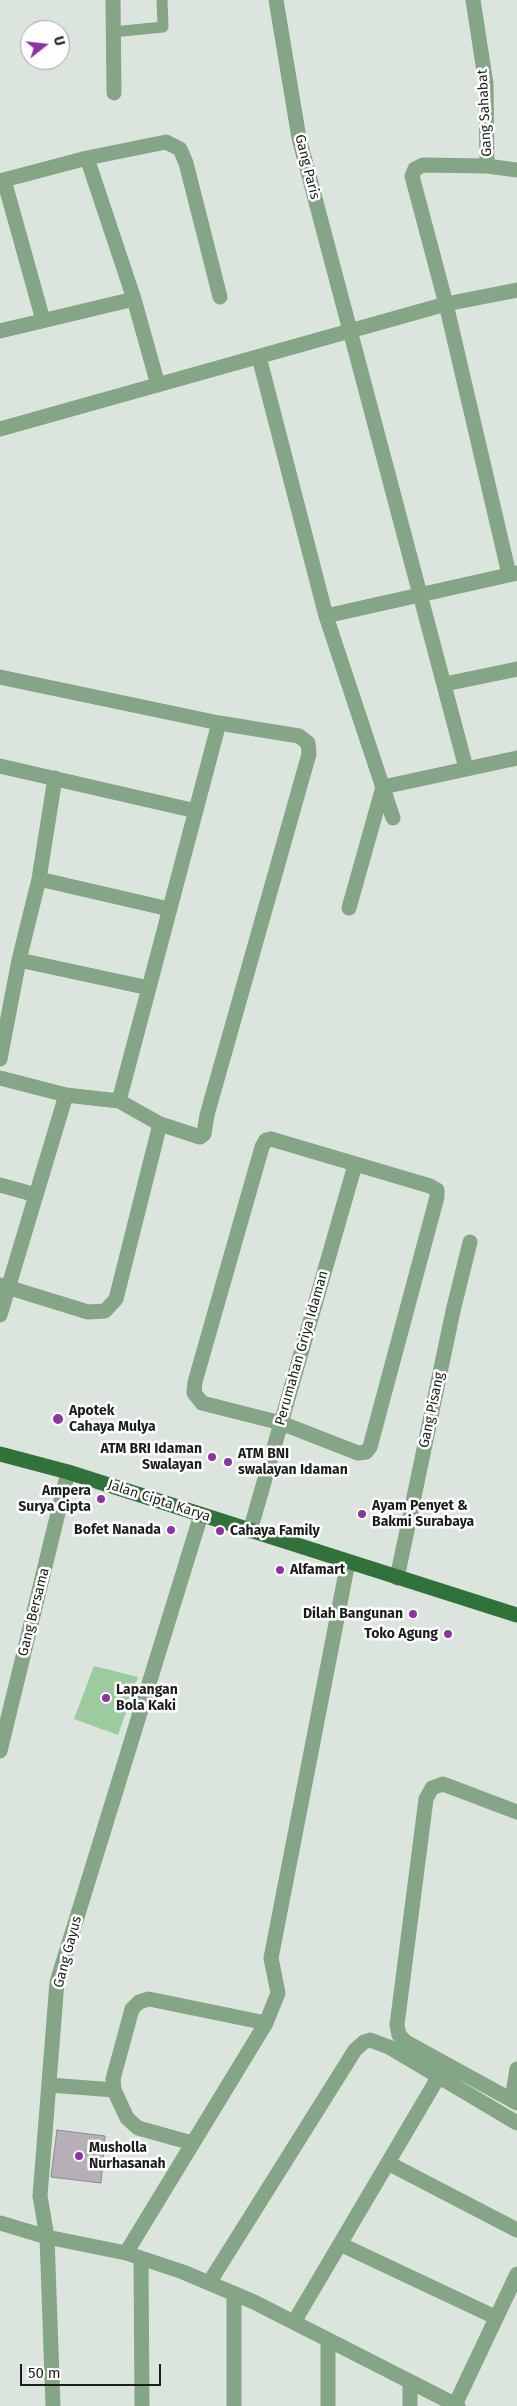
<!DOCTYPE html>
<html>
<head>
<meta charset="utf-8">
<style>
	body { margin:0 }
	#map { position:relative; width:517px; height:2406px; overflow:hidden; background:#dce5dd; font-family:"Fira Sans",sans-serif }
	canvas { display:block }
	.north { position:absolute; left:20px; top:20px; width:50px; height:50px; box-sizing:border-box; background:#fff; border:1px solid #a4a5a4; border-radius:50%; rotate:74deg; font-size:14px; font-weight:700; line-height:20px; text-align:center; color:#1b1e1b }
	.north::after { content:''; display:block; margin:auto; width:18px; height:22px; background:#8c35a2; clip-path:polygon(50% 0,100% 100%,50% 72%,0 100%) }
	.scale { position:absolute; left:20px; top:2364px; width:141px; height:22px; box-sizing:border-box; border:2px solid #1b1e1b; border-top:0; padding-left:6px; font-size:15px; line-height:18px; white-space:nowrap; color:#1b1e1b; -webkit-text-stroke:4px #fff; paint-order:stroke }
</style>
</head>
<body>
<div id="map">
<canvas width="517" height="2406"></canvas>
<div class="north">U</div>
<div class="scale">50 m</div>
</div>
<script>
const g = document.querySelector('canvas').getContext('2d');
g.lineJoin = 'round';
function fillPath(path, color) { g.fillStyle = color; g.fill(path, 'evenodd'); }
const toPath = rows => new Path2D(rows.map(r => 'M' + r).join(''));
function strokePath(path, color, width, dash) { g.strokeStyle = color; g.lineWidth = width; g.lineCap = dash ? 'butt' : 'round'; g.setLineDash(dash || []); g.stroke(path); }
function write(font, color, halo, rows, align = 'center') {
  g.font = font + ' "Fira Sans",sans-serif'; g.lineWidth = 5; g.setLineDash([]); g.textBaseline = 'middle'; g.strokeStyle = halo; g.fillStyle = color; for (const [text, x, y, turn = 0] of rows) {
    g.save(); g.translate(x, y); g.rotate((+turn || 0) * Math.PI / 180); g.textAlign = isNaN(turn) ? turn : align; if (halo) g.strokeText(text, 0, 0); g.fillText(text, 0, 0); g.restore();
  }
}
fillPath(toPath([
	[94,1666,138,1677,118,1735,74,1719]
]), '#9bcb9e');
const building = toPath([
	[57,2130,105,2136,101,2183,51,2177,57,2130]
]);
fillPath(building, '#b6afb8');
strokePath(building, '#8f8991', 1);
strokePath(toPath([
	[113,32,163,27,162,0]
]), '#85a587', 11);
strokePath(toPath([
	[113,0,114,93],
	[276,0,299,138,466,768],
	[473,0,486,84,487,166],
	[87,158,134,299,158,385],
	[4,180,43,320],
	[0,181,87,158,166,142,180,149,186,163,220,297],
	[0,331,134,299],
	[259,357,326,616,393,818],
	[0,429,446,304,517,290],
	[509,574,446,304,412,176,415,169,423,165,487,166,517,170],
	[326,616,517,573],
	[0,677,219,723,119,1101],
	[445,684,517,669],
	[0,766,196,811],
	[39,879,169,909],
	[349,908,383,787,517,758],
	[19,960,39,879,55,778],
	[0,1059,19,960,149,988],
	[0,1078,66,1095,119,1101,160,1124,116,1299,105,1311,88,1312,0,1285],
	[160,1124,200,1137,204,1134,207,1115,309,754,308,743,299,736,219,723],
	[271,1139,430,1186,437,1190,437,1197,370,1447,366,1452,358,1453,281,1423,202,1403,194,1393,195,1382,262,1147,266,1140,271,1139],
	[0,1185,36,1195],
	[0,1315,66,1095],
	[250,1531,355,1165],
	[397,1578,453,1311,470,1242],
	[0,1751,68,1472],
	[517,1812,443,1784,432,1788,426,1799,397,2025,399,2035,406,2042,517,2103],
	[50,2085,114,2090],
	[512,2100,517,2069],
	[192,2143,138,2128,127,2118,114,2090,113,2079,132,2009,139,2002,149,1999,266,2023],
	[388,2163,517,2230],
	[0,2223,47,2237,126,2253,183,2272,254,2302,458,2406],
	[340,2244,495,2317],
	[126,2253,266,2023,278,1993,271,1958,348,1562],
	[141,2258,142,2406],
	[209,2283,355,2050,364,2042,370,2040,389,2047,517,2123],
	[294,2322,439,2076],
	[410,2382,410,2406],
	[455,2405,517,2274],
	[53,2406,47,2237,40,2196,57,1982,201,1515],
	[234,2406,234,2294],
	[328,2406,328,2340]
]), '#85a587', 15);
strokePath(toPath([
	[0,1454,68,1472,517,1615]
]), '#31713a', 15);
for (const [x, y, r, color] of [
	[58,1419,6,"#8c35a2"],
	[212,1457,5,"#8c35a2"],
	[228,1462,5,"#8c35a2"],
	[101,1499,5,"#8c35a2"],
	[362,1514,5,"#8c35a2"],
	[171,1530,5,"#8c35a2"],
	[220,1531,5,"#8c35a2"],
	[280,1570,5,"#8c35a2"],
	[413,1614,5,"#8c35a2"],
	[448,1634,5,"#8c35a2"],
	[106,1698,5,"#8c35a2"],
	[79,2156,5,"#8c35a2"]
]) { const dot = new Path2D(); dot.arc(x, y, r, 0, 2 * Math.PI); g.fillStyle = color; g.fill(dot); strokePath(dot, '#fff', 2); }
write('14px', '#1b1e1b', '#fff', [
	["Gang Sahabat",485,113,-93],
	["Gang Paris",307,167,76],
	["Perumahan Griya Idaman",302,1348,-74],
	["Gang Pisang",432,1410,-78],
	["Jalan Cipta Karya",159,1501,18],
	["Gang Bersama",34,1612,-76],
	["Gang Gayus",68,1952,-75]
]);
write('bold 14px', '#1b1e1b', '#fff', [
	["Apotek",69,1411],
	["Cahaya Mulya",69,1427],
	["ATM BRI Idaman",202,1449,"right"],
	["Swalayan",202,1465,"right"],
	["ATM BNI",238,1454],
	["swalayan Idaman",238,1470],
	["Ampera",91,1491,"right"],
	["Surya Cipta",91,1507,"right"],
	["Ayam Penyet &",372,1506],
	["Bakmi Surabaya",372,1522],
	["Bofet Nanada",161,1530,"right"],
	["Cahaya Family",230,1531],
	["Alfamart",290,1570],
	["Dilah Bangunan",403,1614,"right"],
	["Toko Agung",438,1634,"right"],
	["Lapangan",116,1690],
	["Bola Kaki",116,1706],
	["Musholla",89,2148],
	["Nurhasanah",89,2164]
], 'left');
</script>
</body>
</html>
